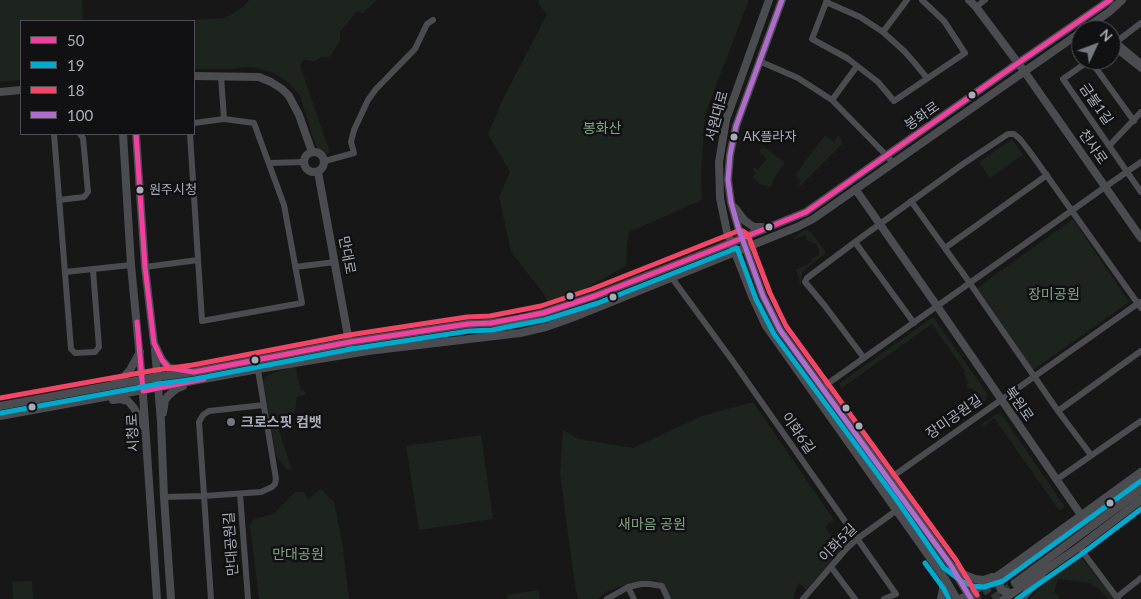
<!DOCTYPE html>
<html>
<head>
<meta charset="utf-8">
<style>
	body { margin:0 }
	#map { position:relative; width:1141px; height:599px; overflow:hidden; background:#171717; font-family:Lato,sans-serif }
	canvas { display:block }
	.legend { position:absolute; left:20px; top:20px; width:175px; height:115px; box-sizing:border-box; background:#111113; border:1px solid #4d4f55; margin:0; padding:6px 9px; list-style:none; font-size:15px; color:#a8adb8 }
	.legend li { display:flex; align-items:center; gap:10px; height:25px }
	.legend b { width:25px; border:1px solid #4d4f55 }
	.north { position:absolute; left:1071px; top:20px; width:50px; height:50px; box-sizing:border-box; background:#111113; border:1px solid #4d4f55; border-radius:50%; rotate:47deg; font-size:14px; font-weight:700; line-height:20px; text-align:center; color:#a8adb8 }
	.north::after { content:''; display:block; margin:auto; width:18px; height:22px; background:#757880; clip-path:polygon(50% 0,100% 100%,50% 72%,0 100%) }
</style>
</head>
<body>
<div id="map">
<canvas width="1141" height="599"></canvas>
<ul class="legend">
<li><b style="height:6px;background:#f240a1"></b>50</li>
<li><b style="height:6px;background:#00a9ce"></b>19</li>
<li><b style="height:6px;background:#f34667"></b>18</li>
<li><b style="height:6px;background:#b06ccc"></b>100</li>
</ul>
<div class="north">N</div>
</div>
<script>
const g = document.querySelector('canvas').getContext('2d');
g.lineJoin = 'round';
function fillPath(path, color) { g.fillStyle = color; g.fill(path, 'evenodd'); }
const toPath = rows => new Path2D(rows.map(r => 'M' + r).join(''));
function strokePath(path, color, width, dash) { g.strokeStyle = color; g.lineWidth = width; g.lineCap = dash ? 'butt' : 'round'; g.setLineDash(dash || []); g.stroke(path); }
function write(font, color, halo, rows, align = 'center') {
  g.font = font + ' Lato,"Noto Sans KR",sans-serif'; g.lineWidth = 5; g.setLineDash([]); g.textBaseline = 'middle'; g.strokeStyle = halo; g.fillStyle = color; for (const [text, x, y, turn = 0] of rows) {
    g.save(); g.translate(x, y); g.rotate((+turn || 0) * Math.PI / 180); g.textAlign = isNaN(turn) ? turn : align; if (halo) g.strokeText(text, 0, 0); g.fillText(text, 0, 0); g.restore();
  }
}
fillPath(toPath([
	[0,0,82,0,83,21,21,21,21,80,0,82],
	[249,0,377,0,363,13,356,12,340,32,340,42,329,57,322,57,314,61,304,60,300,65,330,153,321,154,318,153,300,96,289,83,272,72,250,67,231,69,194,69,194,21,166,21,224,18,232,14,246,4],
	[539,0,749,0,705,114,701,174,702,200,629,232,627,246,626,266,572,296,549,305,544,294,511,252,499,197,510,172,488,134,502,101,547,14,538,3],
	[825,135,834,142,838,136,841,138,842,141,842,144,799,187,800,181,798,177,795,175],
	[1012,139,1023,155,990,178,979,162],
	[763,146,785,163,775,177,770,187,762,185,752,178,756,173,752,169,754,167,758,170,767,158,759,152],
	[1073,219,1129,302,1033,370,977,288],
	[805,230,808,230,811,232,826,253,802,272,801,286,799,282,800,281,796,270,812,262,811,259,819,255,819,250,816,244,808,241,805,235,793,240,796,236],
	[933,317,987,393,986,400,973,409,970,409,966,405,971,405,975,403,977,399,977,393,973,389,967,388,968,381,964,373,965,371,932,324,846,385,842,388,841,387,840,385,840,383],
	[295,366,301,390,306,392,305,395,297,397,295,412,276,421,292,471,286,469,276,456,263,380,268,375],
	[753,402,834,520,825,527,841,550,806,590,799,583,795,592,794,599,671,599,664,584,655,580,630,583,608,591,600,596,598,599,578,599,575,586,560,473,563,430,579,439,633,448,702,416],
	[1000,414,1004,418,1065,507,1062,509,1059,510,994,418,982,427,981,426,982,424,996,415],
	[481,435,493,519,419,530,406,446],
	[321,489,334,502,342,541,349,599,259,599,250,525,254,519,273,514,295,492,304,492,308,499],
	[1078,554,1115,599,1108,599,1102,592,1090,583,1058,579,1054,593,1058,594,1059,599,1029,599,1054,574],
	[32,581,33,599,13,599,12,582],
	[539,590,540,599,508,599,507,595]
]), '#1d241e');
strokePath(toPath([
	[973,599,1007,576],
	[993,599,1015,583]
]), '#343537', 8, [8, 4]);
strokePath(toPath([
	[827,0,812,39,847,58,878,82,894,101,965,53,944,21,922,0],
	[826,2,860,17,883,32,904,51,913,61,927,78],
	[976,7,985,0],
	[883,32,907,0],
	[1116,42,1141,63],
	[1111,45,1141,69],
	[1111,46,1141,23],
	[1090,60,1063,79,1141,192],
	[1090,60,1134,121],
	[759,61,798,78,832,100,887,156,893,163],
	[221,76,224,119],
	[832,100,857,66],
	[54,134,71,349,75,353,95,352,99,347,93,270],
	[190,134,202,321,302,303,284,205,254,123,224,119,194,123],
	[1109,146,1141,112],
	[325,161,354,153,351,142,354,130,368,100,376,89,415,49,427,24,433,20],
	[269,163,304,162],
	[59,200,84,197,88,192,83,138,80,134],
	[911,201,967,279,1058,411,1091,455],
	[855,242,914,323],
	[945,248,1047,175],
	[145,267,198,260],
	[295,267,335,262],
	[65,272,131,265],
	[672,278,732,360,896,594,884,599],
	[864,358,825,306,805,282,807,278,855,242,963,164,1008,134,1014,134,1020,139,1030,152,1141,308],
	[823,387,1105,187,1141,162],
	[1058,411,1141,351],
	[889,479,1140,302],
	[1056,480,1141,421],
	[240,494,248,599],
	[164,497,204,496,261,492,272,487,275,484,276,479,258,370],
	[1079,547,1118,599],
	[831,567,855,599],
	[628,587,634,599],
	[1117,597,1141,578],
	[211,599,199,422,203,415,209,411,264,405],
	[607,599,628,587,641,584,650,584,662,586,668,599],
	[803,599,847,548,857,539,897,510]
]), '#4b4c50', 6);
strokePath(toPath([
	[769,0,726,120,719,162,720,198,727,232,752,296,766,326,945,579,957,599],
	[782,0,736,126,730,155,728,180,731,202,738,227,763,296,780,330,908,505,950,564,971,599],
	[969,0,976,7,1024,71,1141,238],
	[1083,30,1109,12,1122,0],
	[194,76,259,77,271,82,282,89,289,96,299,115,312,152],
	[0,92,21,90],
	[123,134,131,265,142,380,157,599],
	[136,134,145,267,154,343,162,360,169,368,185,370],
	'304 162a10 10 0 1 1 20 0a10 10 0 1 1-20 0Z',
	[318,172,350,347],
	[856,190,937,306,1081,515],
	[735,208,744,220,748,223,754,227,762,227],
	[155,350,161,422,164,497,171,599],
	[114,380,123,378,130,370,140,352],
	[113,400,120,399,128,401,134,408,144,427],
	[0,406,157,377,194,372,350,342,468,324,491,323,518,319,543,313,595,296,718,248,806,212,1018,63,1110,0],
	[163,413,165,400,168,396,176,389,183,386],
	[0,416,264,368,368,351,520,333,546,327,574,317,797,227,813,219,1081,32],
	[955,568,965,575,975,579,984,580,992,577],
	[999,575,998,580,1001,590,1008,593,1012,593],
	[1007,576,1141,481],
	[1015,583,1141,490],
	[941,599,945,579],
	[961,599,999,575,1141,472],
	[1004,599,1079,547,1141,500],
	[1021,599,1042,577]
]), '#4b4c50', 8);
strokePath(toPath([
	[136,134,145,267,154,343,162,360,169,368,194,372,350,342,468,324,491,323,543,313,595,296,718,248,806,212,1018,63,1110,0],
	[137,322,143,391],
	[143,391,204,379]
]), '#f240a1', 5);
strokePath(toPath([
	[1,413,158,384,195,379,351,349,469,331,492,330,544,320,598,303,737,248,756,299,774,334,896,499,944,568,961,581,973,586,984,587,1003,581,1141,481],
	[925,563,944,589,949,599],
	[1017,599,1083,553,1141,509]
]), '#00a9ce', 5);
strokePath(toPath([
	[0,398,156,370,193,365,349,335,467,317,490,316,541,306,592,289,738,231,743,231,748,235,770,293,786,326,956,560,977,595]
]), '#f34667', 5);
strokePath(toPath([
	[782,0,736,126,730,155,728,180,731,202,738,227,763,296,780,330,950,564,971,599]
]), '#b06ccc', 5);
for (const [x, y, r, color] of [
	[972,95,4.5,"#a8adb8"],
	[734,137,4.5,"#a8adb8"],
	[140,190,4.5,"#a8adb8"],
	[769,227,4.5,"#a8adb8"],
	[570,296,4.5,"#a8adb8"],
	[613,297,4.5,"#a8adb8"],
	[255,360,4.5,"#a8adb8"],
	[32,407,4.5,"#a8adb8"],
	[846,408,4.5,"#a8adb8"],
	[231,422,5,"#757880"],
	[859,426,4.5,"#a8adb8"],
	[1110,503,4.5,"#a8adb8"]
]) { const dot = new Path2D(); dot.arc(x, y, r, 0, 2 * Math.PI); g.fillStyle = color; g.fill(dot); strokePath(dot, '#111113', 2); }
write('13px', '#a8adb8', '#111113', [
	["AK플라자",743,137],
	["원주시청",149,190]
], 'left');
write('14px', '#a8adb8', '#111113', [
	["금불1길",1096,104,55],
	["서원대로",717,116,-75],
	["봉화로",922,116,-35],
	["천사로",1093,147,55],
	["만대로",347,255,79],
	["북원로",1019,404,55],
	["장미공원길",954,417,-35],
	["시청로",133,433,-93],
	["이화6길",798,433,55],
	["이화5길",838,543,-45],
	["만대공원길",231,544,-94]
]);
write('14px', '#7fa381', '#111113', [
	["봉화산",602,128],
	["장미공원",1054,294],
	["새마음 공원",652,524],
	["만대공원",298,554]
]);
write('bold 14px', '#a8adb8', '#111113', [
	["크로스핏 컴뱃",241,422]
], 'left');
</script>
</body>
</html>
